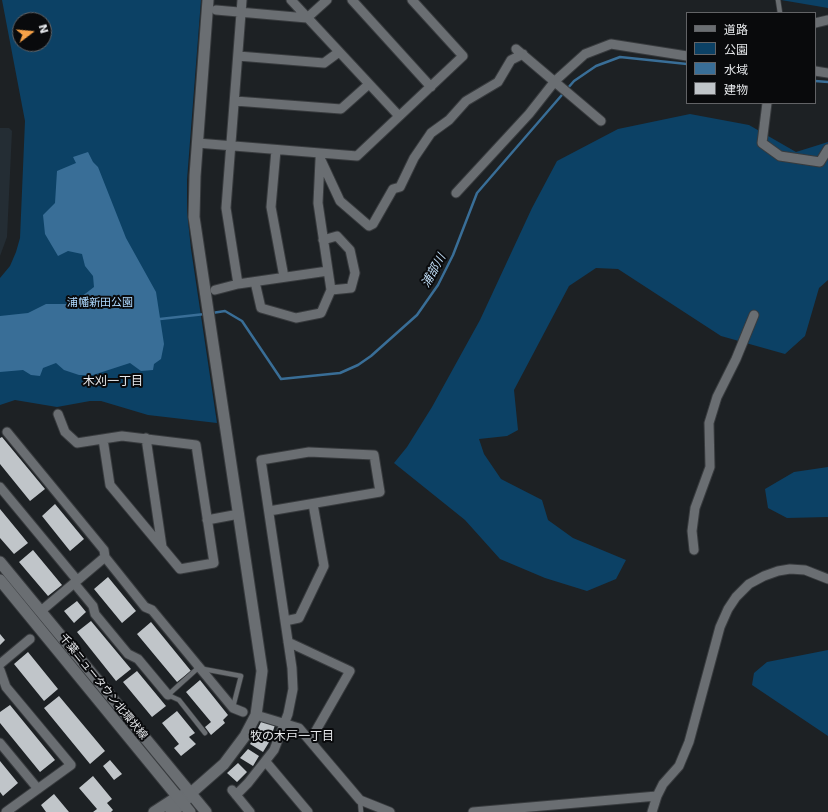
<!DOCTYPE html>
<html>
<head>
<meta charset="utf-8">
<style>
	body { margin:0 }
	#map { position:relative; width:828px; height:812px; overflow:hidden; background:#1d2124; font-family:"DejaVu Sans","Noto Sans JP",sans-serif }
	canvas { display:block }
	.legend { position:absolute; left:686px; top:12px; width:130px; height:92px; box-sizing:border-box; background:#090a0c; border:1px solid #626366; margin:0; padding:5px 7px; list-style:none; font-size:12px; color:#e7e9ec }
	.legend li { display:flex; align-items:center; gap:8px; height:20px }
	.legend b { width:20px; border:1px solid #626366 }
	.north { position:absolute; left:12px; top:12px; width:40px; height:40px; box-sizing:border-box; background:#090a0c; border:1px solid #626366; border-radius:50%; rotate:74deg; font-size:11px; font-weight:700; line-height:16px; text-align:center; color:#e7e9ec }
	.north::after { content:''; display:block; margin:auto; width:14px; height:18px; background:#f7a248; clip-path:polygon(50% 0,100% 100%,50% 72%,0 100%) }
</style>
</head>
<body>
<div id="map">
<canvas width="828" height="812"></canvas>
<ul class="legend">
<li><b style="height:5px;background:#6a6e72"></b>道路</li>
<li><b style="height:11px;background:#0c4165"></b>公園</li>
<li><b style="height:11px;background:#396e97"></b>水域</li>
<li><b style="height:11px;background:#c0c5c9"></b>建物</li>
</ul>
<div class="north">N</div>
</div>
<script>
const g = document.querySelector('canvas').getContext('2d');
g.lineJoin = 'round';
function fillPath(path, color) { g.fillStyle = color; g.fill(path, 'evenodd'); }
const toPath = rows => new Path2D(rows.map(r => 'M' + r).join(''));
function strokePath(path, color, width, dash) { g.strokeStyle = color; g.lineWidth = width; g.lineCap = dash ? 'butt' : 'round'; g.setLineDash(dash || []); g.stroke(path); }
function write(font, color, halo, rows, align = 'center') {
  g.font = font + ' "DejaVu Sans","Noto Sans JP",sans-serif'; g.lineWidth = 4; g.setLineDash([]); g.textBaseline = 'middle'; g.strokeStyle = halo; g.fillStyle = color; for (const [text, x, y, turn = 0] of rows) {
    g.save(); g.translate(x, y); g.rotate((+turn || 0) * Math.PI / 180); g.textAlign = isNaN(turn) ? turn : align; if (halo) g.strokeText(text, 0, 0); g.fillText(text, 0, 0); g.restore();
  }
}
fillPath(toPath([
	[0,128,9,128,12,131,7,237,0,256]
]), '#242d34');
fillPath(toPath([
	[2,0,201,0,187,180,187,211,191,249,217,423,148,415,101,401,90,401,57,407,15,400,0,405,0,278,10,266,16,252,20,238,25,121],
	[20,20,44,20,44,44,20,44],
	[781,0,828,0,828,8],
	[690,114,749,125,796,152,828,142,828,280,819,288,805,336,785,354,721,336,618,269,596,268,569,286,514,390,518,430,507,436,479,439,484,454,501,479,542,500,548,520,573,538,626,560,616,579,587,591,545,578,500,559,465,520,394,463,407,447,432,407,480,320,532,208,557,161,618,129],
	[828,467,828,517,787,518,768,508,765,489,794,472],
	[828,650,828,736,752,685,754,673,767,662]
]), '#0c4165');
fillPath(toPath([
	[88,152,93,162,98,167,126,238,156,292,164,344,161,359,154,364,153,370,141,371,130,363,93,375,79,375,64,370,56,363,43,368,40,376,31,375,23,370,0,372,0,316,28,313,46,304,69,304,81,297,94,287,93,276,85,266,82,254,68,251,58,256,45,234,43,215,55,203,57,171,76,163,73,157]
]), '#396e97');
strokePath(toPath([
	[815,81,828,82],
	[212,313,225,311,242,321,281,379,340,373,358,365,371,356,417,315,438,285,453,255,477,193,574,81,596,66,620,57,687,64],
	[160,319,205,314]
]), '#396e97', 2.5);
fillPath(toPath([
	[2,437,45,489,30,501,0,464,0,438],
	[55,504,84,539,70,551,42,516],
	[0,509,28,543,14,554,0,538],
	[33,550,62,585,48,596,19,562],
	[108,577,136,611,122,623,94,589],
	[77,601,86,612,74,623,64,611],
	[91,621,131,669,116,681,77,632],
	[151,622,191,671,177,682,137,634],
	[0,634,5,640,0,645],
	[28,652,58,689,44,701,14,664],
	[137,671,166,706,152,717,123,682],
	[200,680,228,715,223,720,225,723,211,735,205,727,211,722,186,692],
	[59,696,105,751,90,764,44,708],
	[10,705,55,760,40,772,0,723,0,712],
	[177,711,195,733,189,737,196,744,181,756,174,748,179,744,162,723],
	[262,720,275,725,271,737,257,730],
	[257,733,271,739,263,752,250,744],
	[248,749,259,756,253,766,240,758],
	[110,760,122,774,114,780,103,766],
	[0,761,18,783,3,796,0,792],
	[238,763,247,772,237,782,227,773],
	[93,776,112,799,107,803,113,810,111,812,93,812,97,809,79,788],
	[54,794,69,812,46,812,41,805]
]), '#c0c5c9');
const service = toPath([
	[778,0,780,13],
	[205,733,179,700,168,695,198,668,241,676,233,707],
	[360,800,361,812]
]);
const minor = toPath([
	[291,0,399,116],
	[352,0,431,87],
	[216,10,307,18,327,0],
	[815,23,828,20],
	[516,49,601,121],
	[238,56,324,63,339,52],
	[815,71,828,73],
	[235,101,341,109,369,84],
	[767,103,762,143,780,156,820,162,828,149],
	[197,143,357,156,463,56,412,0],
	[276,150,271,207,284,277],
	[320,158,340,201,369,226,373,224,393,189,400,187,414,158,431,133,449,120,466,101,498,82,511,60,523,54],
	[456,193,529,114,555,81,585,54,611,44,687,56],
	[323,240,337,236,350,250,355,273,351,288,331,290],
	[255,282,261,308,296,318,321,313,331,290,318,203,320,160],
	[238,284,226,208,242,0],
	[215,290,238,284,328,271],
	[58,414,65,432,77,443,122,436,196,445,214,563,180,569,110,485,103,439],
	[7,432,104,550,105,557,145,607,152,610,233,708,243,712],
	[146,438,162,547],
	[0,487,77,580],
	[207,520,239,514],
	[694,550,692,531,695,508,710,467,709,423,717,397,736,359,754,315],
	[74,583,93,606,95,614,128,654,138,659,168,695],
	[41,611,105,557],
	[285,621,299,618,324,566,313,504],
	[288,642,350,671,310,741],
	[0,664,30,639],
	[0,670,6,687,71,765,6,812],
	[256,715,299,728,360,800,390,812],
	[0,743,38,789],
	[266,762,308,812],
	[232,790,250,812],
	[236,795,248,783,274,750,288,714,293,689,292,668,261,460,309,452,374,455,380,492,269,511],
	[473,812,657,796],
	[652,812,657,796,663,784,679,766,689,742,720,627,728,609,736,597,749,584,764,576,778,571,790,569,805,570,828,579]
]);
const tertiary = toPath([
	[154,812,177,797,187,794],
	[171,812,183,804,191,793,224,764,245,736,256,715,262,671,194,217,195,176,208,0]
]);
const secondary = toPath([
	[0,562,206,812],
	[0,580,190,812]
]);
strokePath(service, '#383b3e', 6);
strokePath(minor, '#383b3e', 11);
strokePath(tertiary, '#383b3e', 13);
strokePath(secondary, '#383b3e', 13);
strokePath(service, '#6a6e72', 4.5);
strokePath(minor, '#6a6e72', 9);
strokePath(tertiary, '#6a6e72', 11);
strokePath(secondary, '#6a6e72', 11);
write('11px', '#add9ff', '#090a0c', [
	["浦幡新田公園",100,303]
]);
write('11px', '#e7e9ec', '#090a0c', [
	["千葉ニュータウン北環状線",103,687,51]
]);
write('italic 12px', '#c0ddf6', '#090a0c', [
	["浦部川",434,271,-61]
]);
write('12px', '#e7e9ec', '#090a0c', [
	["木刈一丁目",113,382],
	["牧の木戸一丁目",292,737]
]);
</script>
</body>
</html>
